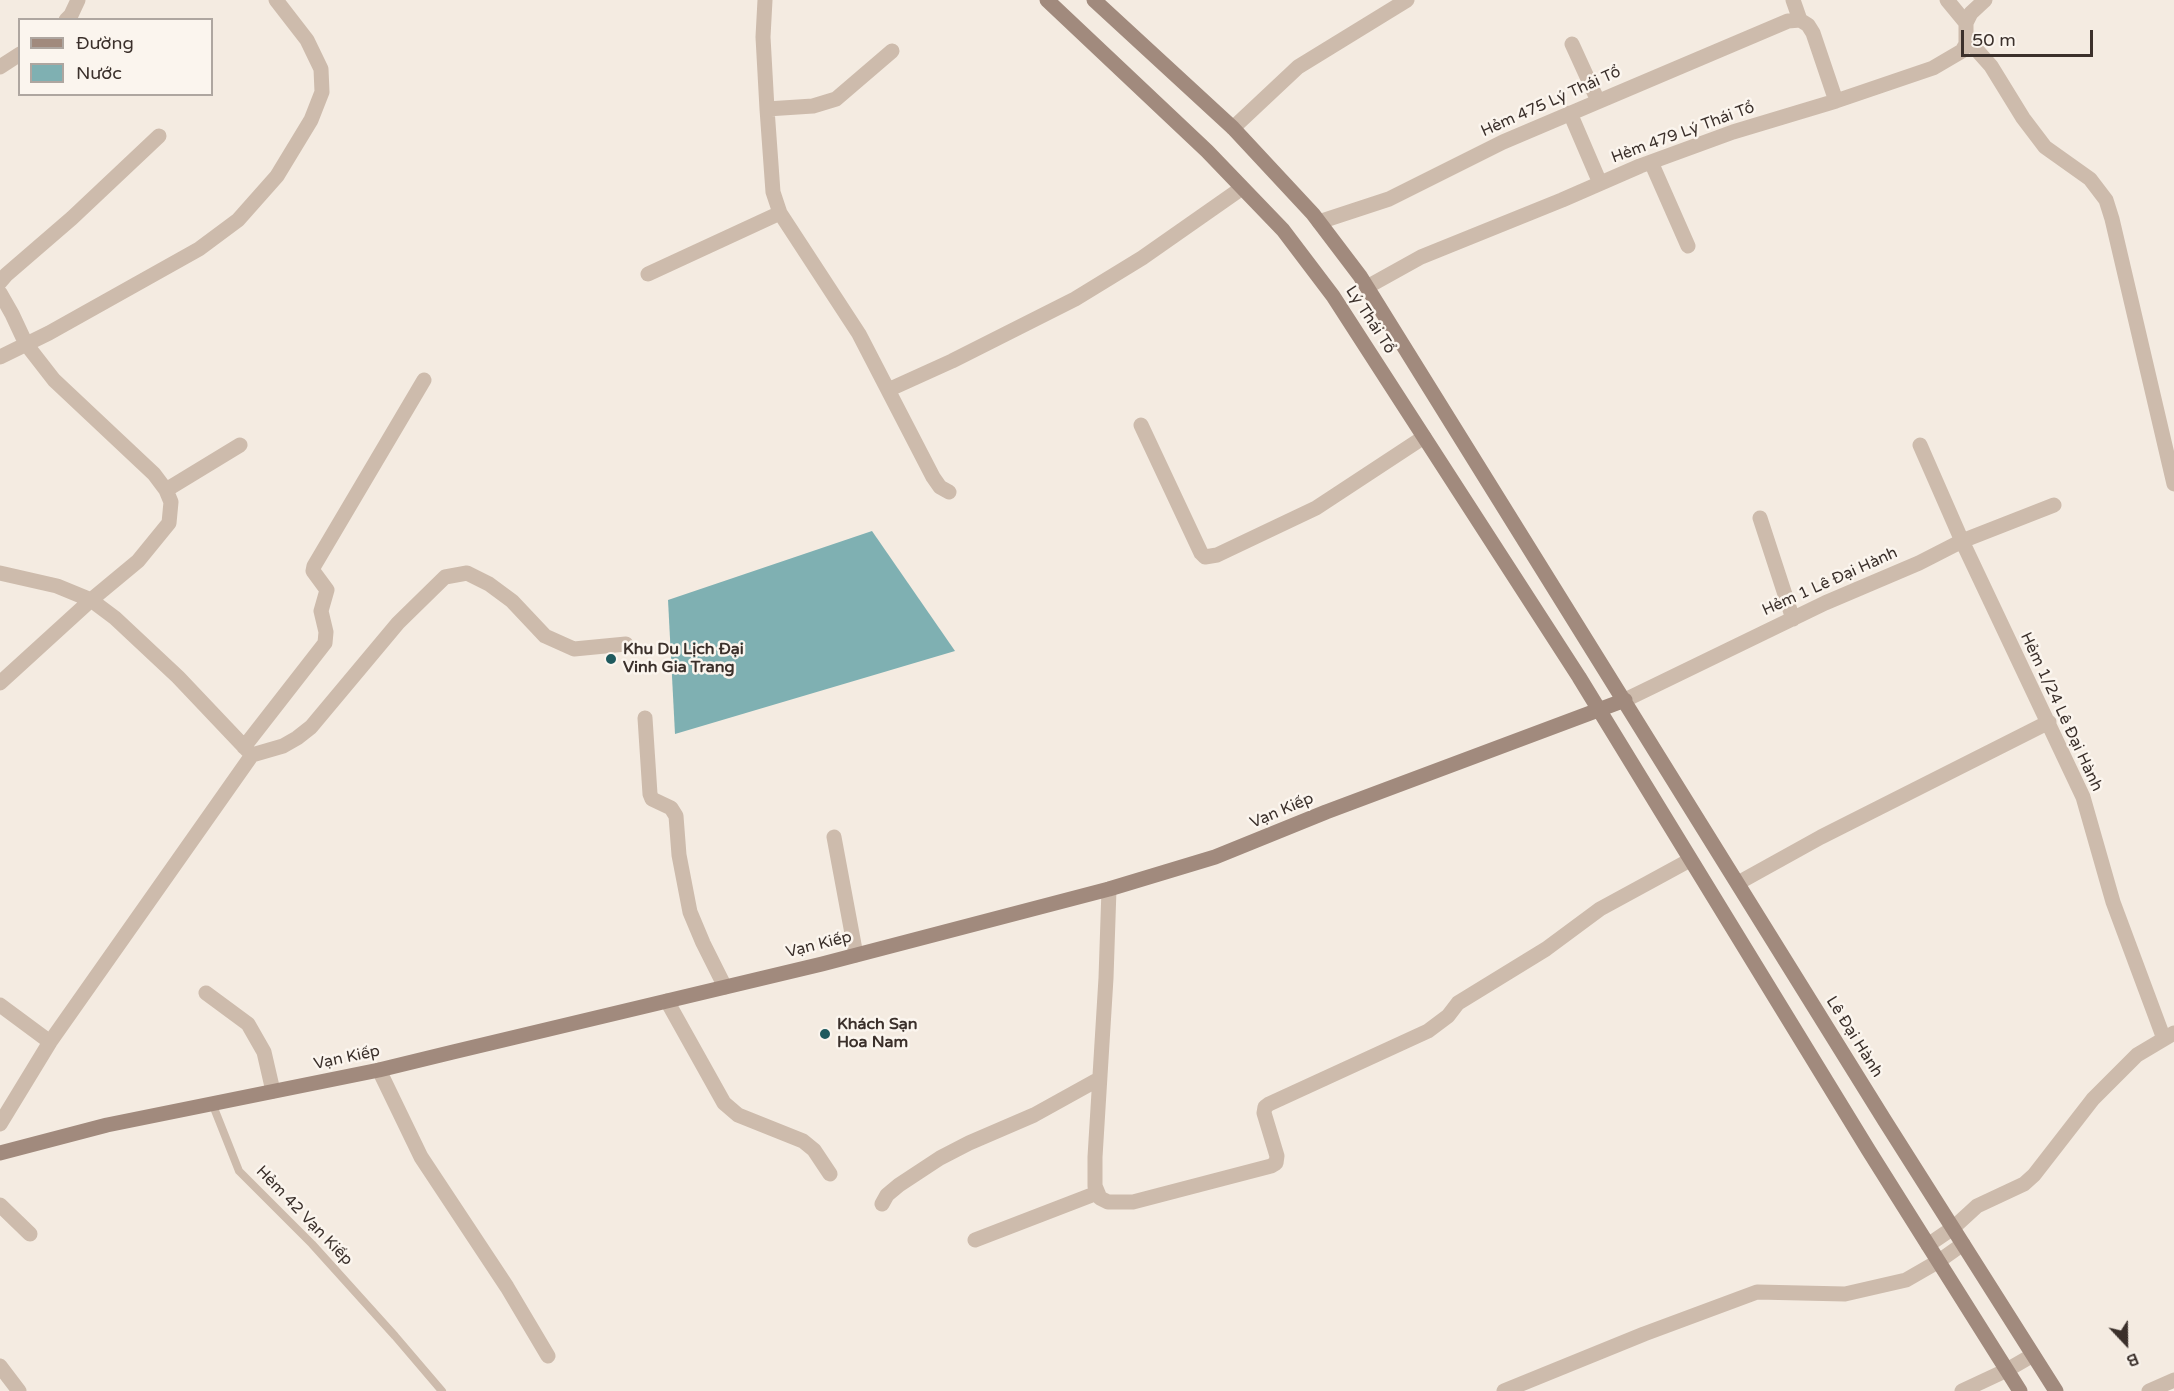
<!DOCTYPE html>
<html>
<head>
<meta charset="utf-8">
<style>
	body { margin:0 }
	#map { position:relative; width:2174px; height:1391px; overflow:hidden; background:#f4ebe1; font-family:"Varela Round",sans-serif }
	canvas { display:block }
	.legend { position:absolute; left:18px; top:18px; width:195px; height:78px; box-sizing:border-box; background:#fbf5ee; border:2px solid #aea6a0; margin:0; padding:8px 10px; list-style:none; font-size:18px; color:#3b302b }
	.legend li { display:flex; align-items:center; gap:12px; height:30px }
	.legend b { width:30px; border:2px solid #aea6a0 }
	.north { position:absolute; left:2096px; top:1313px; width:60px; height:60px; -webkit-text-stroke:4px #fbf5ee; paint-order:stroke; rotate:158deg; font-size:16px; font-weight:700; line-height:24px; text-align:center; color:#3b302b }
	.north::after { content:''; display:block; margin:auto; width:21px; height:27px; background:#3b302b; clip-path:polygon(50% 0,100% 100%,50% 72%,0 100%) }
	.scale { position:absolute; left:1961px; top:30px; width:132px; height:27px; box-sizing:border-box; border:3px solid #3b302b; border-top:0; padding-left:8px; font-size:18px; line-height:21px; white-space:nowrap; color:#3b302b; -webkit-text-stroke:4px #fbf5ee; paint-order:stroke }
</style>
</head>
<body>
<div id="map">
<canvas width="2174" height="1391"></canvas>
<ul class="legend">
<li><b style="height:8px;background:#a18a7d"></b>Đường</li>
<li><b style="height:16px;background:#7fb0b2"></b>Nước</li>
</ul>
<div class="north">B</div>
<div class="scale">50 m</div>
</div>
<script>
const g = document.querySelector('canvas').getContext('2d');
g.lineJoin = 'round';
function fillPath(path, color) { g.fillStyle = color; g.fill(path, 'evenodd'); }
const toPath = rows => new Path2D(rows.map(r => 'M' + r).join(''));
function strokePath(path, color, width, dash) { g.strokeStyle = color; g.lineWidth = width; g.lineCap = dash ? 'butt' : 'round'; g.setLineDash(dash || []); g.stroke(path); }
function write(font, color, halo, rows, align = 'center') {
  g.font = font + ' "Varela Round",sans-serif'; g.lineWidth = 5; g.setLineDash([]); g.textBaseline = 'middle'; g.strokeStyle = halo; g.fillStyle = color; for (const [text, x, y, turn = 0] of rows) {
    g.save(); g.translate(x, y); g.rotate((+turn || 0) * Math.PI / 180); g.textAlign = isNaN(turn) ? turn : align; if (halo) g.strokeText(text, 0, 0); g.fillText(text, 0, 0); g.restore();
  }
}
fillPath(toPath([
	[872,531,955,651,675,734,668,600]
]), '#7fb0b2');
strokePath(toPath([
	[212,1103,239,1171,312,1244,395,1336,442,1391]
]), '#cdbbac', 8);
strokePath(toPath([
	[765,0,763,37,767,109,773,192,780,213,859,334,933,477,940,487,949,492],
	[1793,0,1800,20],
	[1947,0,1966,23],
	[66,20,71,15,78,0],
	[1967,39,1991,66,2023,118,2045,147,2090,179,2106,200,2112,219,2174,484],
	[1572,44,1598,101],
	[0,67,20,54],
	[767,109,813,106,836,99,892,51],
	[1570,113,1600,183],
	[1233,128,1298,67,1407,0],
	[1651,162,1688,246],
	[1319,222,1389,199,1503,142,1788,21,1800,20,1808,25,1813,33,1836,101],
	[648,274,780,213],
	[0,282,6,275,72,218,159,136],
	[1367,287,1421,257,1562,200,1640,166,1733,132,1836,101,1933,68,1962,51,1966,44,1966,23,1971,13,1985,0],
	[0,293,12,314,26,344,54,380,154,474,166,490,171,502,169,523,138,561,91,600,0,683],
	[0,357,49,333,199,249,238,220,277,176,311,120,322,92,321,69,307,40,276,0],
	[888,390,952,361,1075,299,1142,258,1242,188],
	[1141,425,1201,553,1205,557,1217,555,1316,508,1424,437],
	[1920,445,1962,541,2083,797,2113,902,2164,1039],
	[166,490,240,445],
	[1760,518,1793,619],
	[0,573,57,586,91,600,115,618,178,677,252,755,283,746,297,738,311,727,398,623,445,577,467,573,489,584,512,601,545,636,574,649,626,644],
	[1625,700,1825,603,1919,563,1962,541,2054,505],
	[645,718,650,794,652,799,671,808,676,816,679,855,690,912,703,943,725,987],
	[244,747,325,643,326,632,321,611,327,590,313,571,314,566,424,380],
	[834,837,856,955],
	[1738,883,1821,837,2049,722],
	[1109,889,1106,978,1095,1157,1095,1186,1100,1198,1108,1202,1133,1202,1271,1166,1276,1163,1277,1156,1264,1113,1265,1107,1269,1104,1428,1031,1448,1016,1458,1003,1546,949,1600,909,1690,860],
	[206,993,248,1024,264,1052,273,1091],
	[667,1001,724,1103,738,1115,803,1141,814,1150,830,1174],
	[0,1005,50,1042],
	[379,1070,421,1157,507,1287,548,1356],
	[0,1124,50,1042,252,755],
	[882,1204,887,1195,899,1185,940,1158,969,1143,1034,1115,1099,1079],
	[0,1205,30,1234],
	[975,1240,1097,1193],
	[1928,1245,1953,1228,1977,1206,2024,1184,2034,1175,2093,1099,2137,1055,2174,1033],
	[0,1366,19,1391],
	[1504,1391,1644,1334,1757,1292,1845,1294,1906,1280,1939,1261,1963,1244],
	[1962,1391,2007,1370,2033,1355],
	[2149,1391,2174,1380]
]), '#cdbbac', 15);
strokePath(toPath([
	[1047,0,1207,151,1283,230,1333,296,1579,677,1869,1151,2020,1391],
	[1094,0,1233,128,1313,214,1360,276,1885,1121,2056,1391],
	[0,1153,107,1125,379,1070,453,1052,822,964,1109,889,1215,857,1326,812,1625,700]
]), '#a18a7d', 15);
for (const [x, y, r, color] of [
	[611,659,6,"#1f5a5e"],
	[825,1034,6,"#1f5a5e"]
]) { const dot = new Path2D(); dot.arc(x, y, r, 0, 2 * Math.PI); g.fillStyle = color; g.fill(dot); strokePath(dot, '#fbf5ee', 2); }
write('16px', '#3b302b', '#fbf5ee', [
	["Hẻm 475 Lý Thái Tổ",1551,102,-24],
	["Hẻm 479 Lý Thái Tổ",1683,133,-20],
	["Lý Thái Tổ",1370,320,57],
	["Hẻm 1 Lê Đại Hành",1830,582,-24],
	["Hẻm 1/24 Lê Đại Hành",2061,712,65],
	["Vạn Kiếp",1282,811,-23],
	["Vạn Kiếp",819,945,-14],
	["Lê Đại Hành",1854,1037,58],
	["Vạn Kiếp",347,1058,-12],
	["Hẻm 42 Vạn Kiếp",304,1216,46]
]);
write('bold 16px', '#3b302b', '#fbf5ee', [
	["Khu Du Lịch Đại",623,650],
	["Vinh Gia Trang",623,668],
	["Khách Sạn",837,1025],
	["Hoa Nam",837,1043]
], 'left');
</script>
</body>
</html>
